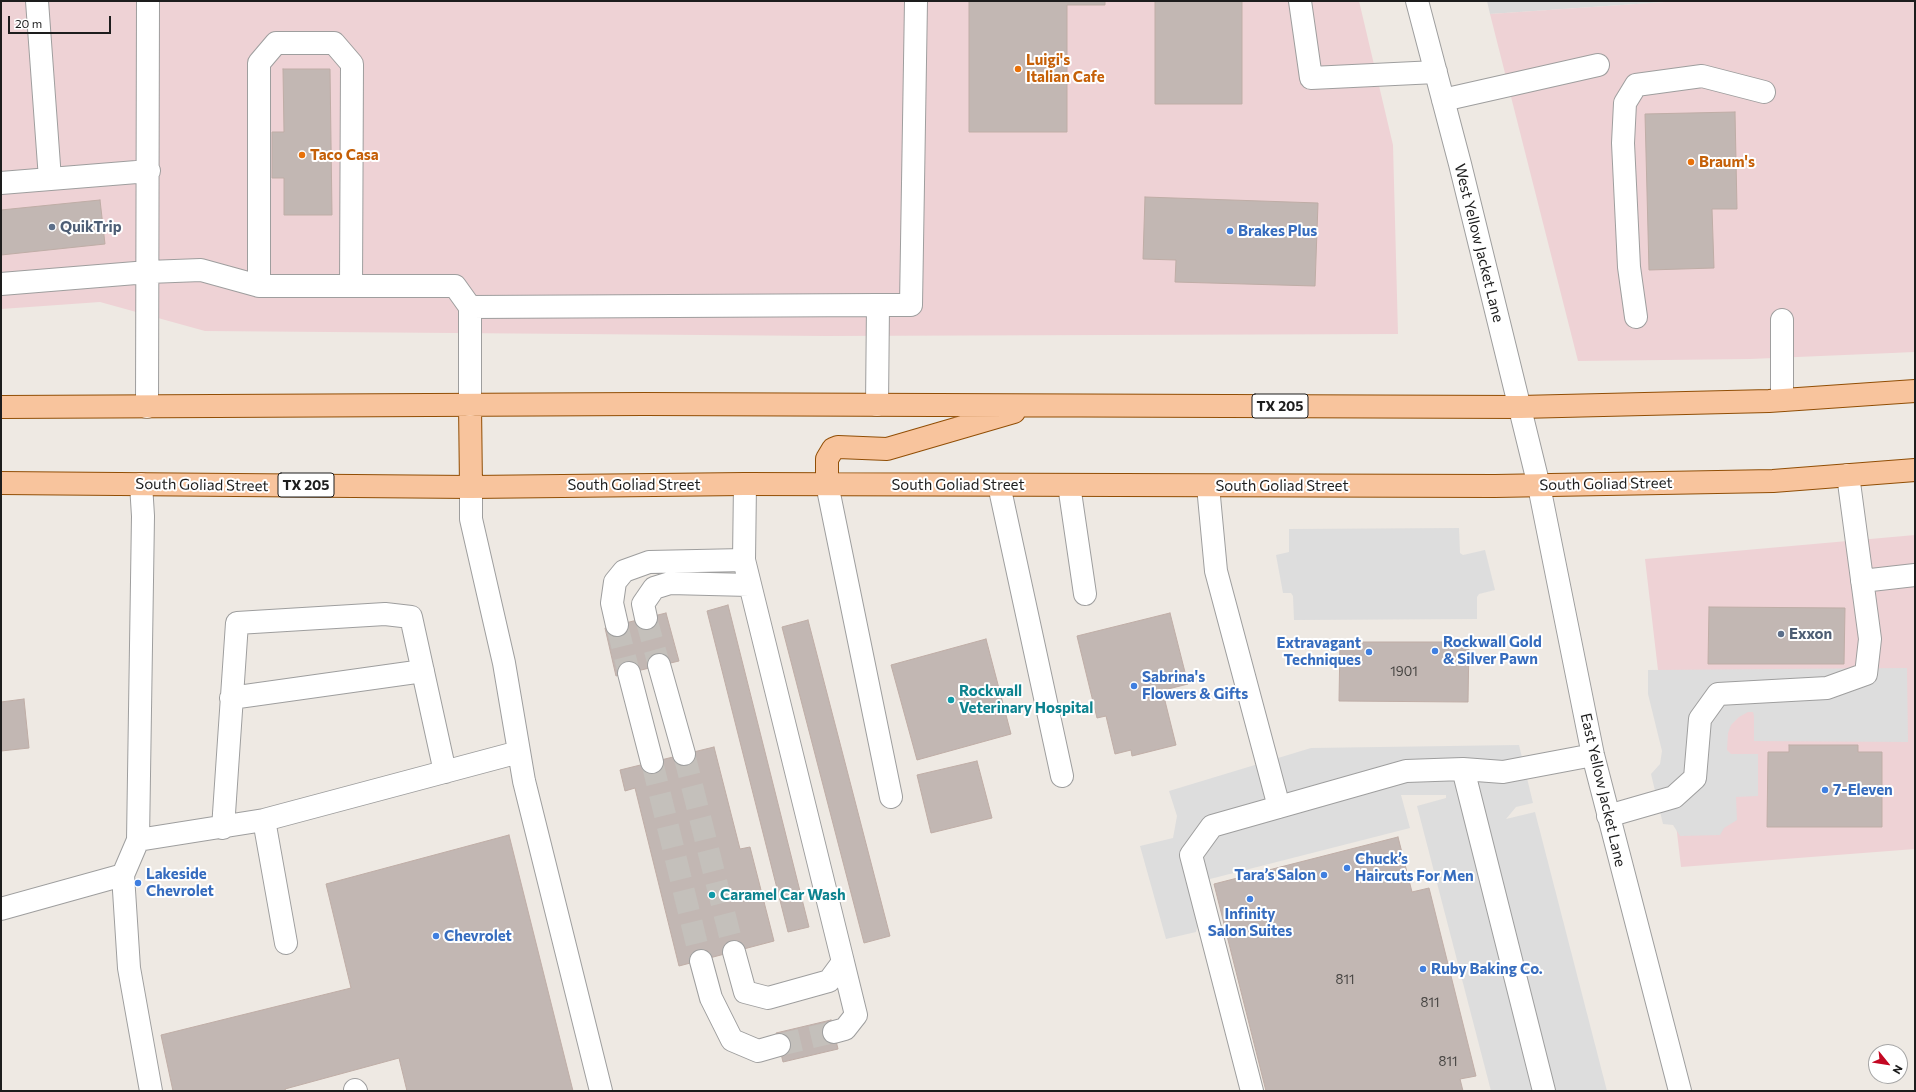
<!DOCTYPE html>
<html>
<head>
<meta charset="utf-8">
<style>
	body { margin:0 }
	#map { position:relative; width:1916px; height:1092px; overflow:hidden; background:#eee9e3; font-family:Commissioner,sans-serif }
	canvas { display:block }
	.frame { position:absolute; inset:0; border:2px solid #1d1d1d; pointer-events:none }
	.north { position:absolute; left:1868px; top:1044px; width:40px; height:40px; box-sizing:border-box; background:#fff; border:1px solid #a5a5a5; border-radius:50%; rotate:120deg; font-size:11px; font-weight:700; line-height:16px; text-align:center; color:#1d1d1d }
	.north::after { content:''; display:block; margin:auto; width:14px; height:18px; background:#c30722; clip-path:polygon(50% 0,100% 100%,50% 72%,0 100%) }
	.scale { position:absolute; left:8px; top:16px; width:103px; height:18px; box-sizing:border-box; border:2px solid #1d1d1d; border-top:0; padding-left:5px; font-size:12px; line-height:14px; white-space:nowrap; color:#1d1d1d; -webkit-text-stroke:3px #fff; paint-order:stroke }
</style>
</head>
<body>
<div id="map">
<canvas width="1916" height="1092"></canvas>
<div class="frame"></div>
<div class="north">N</div>
<div class="scale">20 m</div>
</div>
<script>
const g = document.querySelector('canvas').getContext('2d');
g.lineJoin = 'round';
function fillPath(path, color) { g.fillStyle = color; g.fill(path, 'evenodd'); }
const toPath = rows => new Path2D(rows.map(r => 'M' + r).join(''));
function strokePath(path, color, width, dash) { g.strokeStyle = color; g.lineWidth = width; g.lineCap = dash ? 'butt' : 'round'; g.setLineDash(dash || []); g.stroke(path); }
function write(font, color, halo, rows, align = 'center') {
  g.font = font + ' Commissioner,sans-serif'; g.lineWidth = 4; g.setLineDash([]); g.textBaseline = 'middle'; g.strokeStyle = halo; g.fillStyle = color; for (const [text, x, y, turn = 0] of rows) {
    g.save(); g.translate(x, y); g.rotate((+turn || 0) * Math.PI / 180); g.textAlign = isNaN(turn) ? turn : align; if (halo) g.strokeText(text, 0, 0); g.fillText(text, 0, 0); g.restore();
  }
}
fillPath(toPath([
	[1487,1,1680,1,1490,14]
]), '#dbdada');
fillPath(toPath([
	[1,1,1359,1,1393,145,1398,334,826,336,205,331,100,302,1,309],
	[1680,1,1915,1,1915,352,1750,359,1578,361,1490,14],
	[1915,535,1915,849,1681,867,1645,559]
]), '#eed2d5');
fillPath(toPath([
	[1459,528,1460,553,1463,555,1485,550,1495,590,1479,594,1477,597,1477,619,1294,620,1293,596,1291,593,1283,593,1276,555,1289,552,1289,529],
	[1907,668,1908,742,1754,741,1754,716,1753,712,1748,712,1739,717,1731,725,1728,733,1727,750,1731,754,1758,754,1758,796,1736,797,1737,820,1724,828,1720,835,1680,836,1673,825,1663,824,1651,774,1660,764,1662,751,1648,694,1648,670],
	[1519,745,1533,803,1516,807,1506,819,1535,812,1607,1091,1491,1091,1417,806,1446,798,1446,795,1401,795,1410,828,1210,879,1196,932,1166,939,1140,846,1173,838,1177,816,1169,791,1311,748]
]), '#ddd');
const building = toPath([
	[969,1,1105,1,1105,5,1067,5,1067,132,969,132,969,1],
	[1155,1,1242,1,1242,104,1155,104,1155,1],
	[283,69,330,69,332,215,284,215,284,178,272,178,272,132,284,132,283,69],
	[1735,112,1737,209,1712,209,1714,268,1649,270,1645,114,1735,112],
	[1145,197,1318,203,1315,286,1175,282,1176,260,1143,259,1145,197],
	[100,200,105,244,1,255,1,210,100,200],
	[728,605,809,927,788,932,707,611,728,605],
	[1709,607,1845,608,1844,664,1708,664,1709,607],
	[666,613,679,661,616,676,605,628,666,613],
	[1170,613,1188,684,1168,689,1170,699,1165,701,1176,745,1132,756,1131,750,1115,754,1106,716,1097,718,1077,636,1170,613],
	[808,620,890,936,864,943,782,627,808,620],
	[986,639,1011,734,917,760,891,665,986,639],
	[1340,642,1469,642,1468,702,1339,701,1340,642],
	[24,699,29,748,1,751,1,702,24,699],
	[1789,745,1858,745,1858,752,1882,752,1882,827,1767,827,1768,752,1789,752,1789,745],
	[714,747,740,849,750,847,774,941,679,966,635,788,625,791,620,770,714,747],
	[977,761,992,818,931,833,917,775,977,761],
	[509,835,573,1091,407,1091,399,1058,285,1089,286,1091,173,1091,161,1035,351,988,326,884,509,835],
	[1398,837,1412,892,1429,888,1476,1076,1460,1079,1463,1091,1266,1091,1214,884,1398,837],
	[831,1020,838,1049,783,1062,776,1033,831,1020]
]);
fillPath(building, '#c2b7b3');
strokePath(building, '#bfada6', 1);
strokePath(toPath([
	[646,618,659,665],
	[617,625,629,673],
	[684,754,734,952],
	[652,762,701,961],
	[779,1045,834,1032]
]), '#c4c0bb', 22, [22, 11]);
const minor = toPath([
	[37,1,50,179],
	[1300,1,1311,78,1436,72],
	[1417,1,1460,164,1539,486,1593,755,1680,1091],
	[1443,100,1598,65],
	[1,183,149,171],
	[1,284,148,272,201,270,259,286,455,286,470,307,878,305],
	[259,286,259,63,276,43,334,43,352,64,351,286],
	[470,307,470,405],
	[1636,317,1629,267,1623,143,1625,103,1636,85,1702,76,1764,92],
	[1782,320,1782,400],
	[877,405,878,305,911,305,916,1],
	[147,407,148,1],
	[827,484,891,797],
	[999,485,1062,776],
	[1069,485,1085,594],
	[1208,486,1216,571,1279,807,1406,771,1463,769,1503,772,1593,755],
	[471,487,471,519,504,663,524,781,601,1091],
	[1862,581,1915,575],
	[646,618,643,604,654,588,670,583,749,585],
	[617,625,612,603,615,582,624,571,649,562,744,560],
	[659,665,684,754],
	[629,673,652,762],
	[231,698,423,671],
	[1463,769,1544,1091],
	[1608,816,1674,797,1695,778,1700,719,1718,694,1827,688,1866,674,1870,639,1848,475],
	[264,820,286,943],
	[223,828,237,623,385,614,411,617,445,772],
	[138,840,264,820,519,752],
	[123,875,129,968,151,1091],
	[1,909,123,875,138,840,143,516,141,484],
	[734,952,745,992,768,998,829,981,843,962,744,560,745,484],
	[701,961,711,998,732,1040,758,1051,779,1045],
	[834,1032,845,1029,856,1015,843,962],
	[355,1090,356,1091],
	[1252,1091,1191,855,1212,826,1279,807]
]);
const major = toPath([
	[470,405,471,487],
	[1,407,644,404,1520,407,1769,401,1915,391],
	[1,483,471,487,745,484,1495,486,1773,481,1915,470],
	[827,484,827,459,833,449,838,447,887,449,1014,412]
]);
strokePath(minor, '#9e9e9e', 24);
strokePath(major, '#914e05', 24);
strokePath(minor, '#fff', 22);
strokePath(major, '#f8c49d', 22);
for (const [x, y, r, color] of [
	[1018,69,4,"#e8710a"],
	[302,155,4,"#e8710a"],
	[1691,162,4,"#e8710a"],
	[52,227,4,"#5c6f8a"],
	[1230,231,4,"#3f7fe0"],
	[1781,634,4,"#5c6f8a"],
	[1435,651,4,"#3f7fe0"],
	[1369,652,4,"#3f7fe0"],
	[1134,686,4,"#3f7fe0"],
	[951,700,4,"#0f9aa8"],
	[1825,790,4,"#3f7fe0"],
	[1347,868,4,"#3f7fe0"],
	[1324,875,4,"#3f7fe0"],
	[138,883,4,"#3f7fe0"],
	[712,895,4,"#0f9aa8"],
	[1250,899,4,"#3f7fe0"],
	[436,936,4,"#3f7fe0"],
	[1423,969,4,"#3f7fe0"]
]) { const dot = new Path2D(); dot.arc(x, y, r, 0, 2 * Math.PI); g.fillStyle = color; g.fill(dot); strokePath(dot, '#fff', 1.5); }
write('13px', '#464442', null, [
	["1901",1404,672],
	["811",1345,980],
	["811",1430,1003],
	["811",1448,1062]
]);
for (const [x, y, w] of [
	[1280,406,56],
	[306,485,56]
]) { const box = new Path2D(); box.roundRect(x - w / 2, y - 12, w, 24, 3); g.fillStyle = '#fff'; g.fill(box); strokePath(box, '#1d1d1d', 1); }
write('bold 14px', '#1d1d1d', null, [
	["TX 205",1280,406],
	["TX 205",306,485]
]);
write('bold 15px', '#c56008', '#fff', [
	["Luigi's",1026,60],
	["Italian Cafe",1026,77],
	["Taco Casa",310,155],
	["Braum's",1699,162]
], 'left');
write('bold 15px', '#4e5e75', '#fff', [
	["QuikTrip",60,227],
	["Exxon",1789,634]
], 'left');
write('bold 15px', '#366cbe', '#fff', [
	["Brakes Plus",1238,231],
	["Rockwall Gold",1443,642],
	["& Silver Pawn",1443,659],
	["Extravagant",1361,643,"right"],
	["Techniques",1361,660,"right"],
	["Sabrina's",1142,677],
	["Flowers & Gifts",1142,694],
	["7-Eleven",1833,790],
	["Chuck’s",1355,859],
	["Haircuts For Men",1355,876],
	["Lakeside",146,874],
	["Chevrolet",146,891],
	["Tara’s Salon",1316,875,"right"],
	["Infinity",1250,914,"center"],
	["Salon Suites",1250,931,"center"],
	["Chevrolet",444,936],
	["Ruby Baking Co.",1431,969]
], 'left');
write('15px', '#1d1d1d', '#fff', [
	["West Yellow Jacket Lane",1479,243,76],
	["South Goliad Street",1606,484,-1],
	["South Goliad Street",202,485,1],
	["South Goliad Street",634,485],
	["South Goliad Street",958,485],
	["South Goliad Street",1282,486],
	["East Yellow Jacket Lane",1603,790,77]
]);
write('bold 15px', '#0d838f', '#fff', [
	["Rockwall",959,691],
	["Veterinary Hospital",959,708],
	["Caramel Car Wash",720,895]
], 'left');
</script>
</body>
</html>
